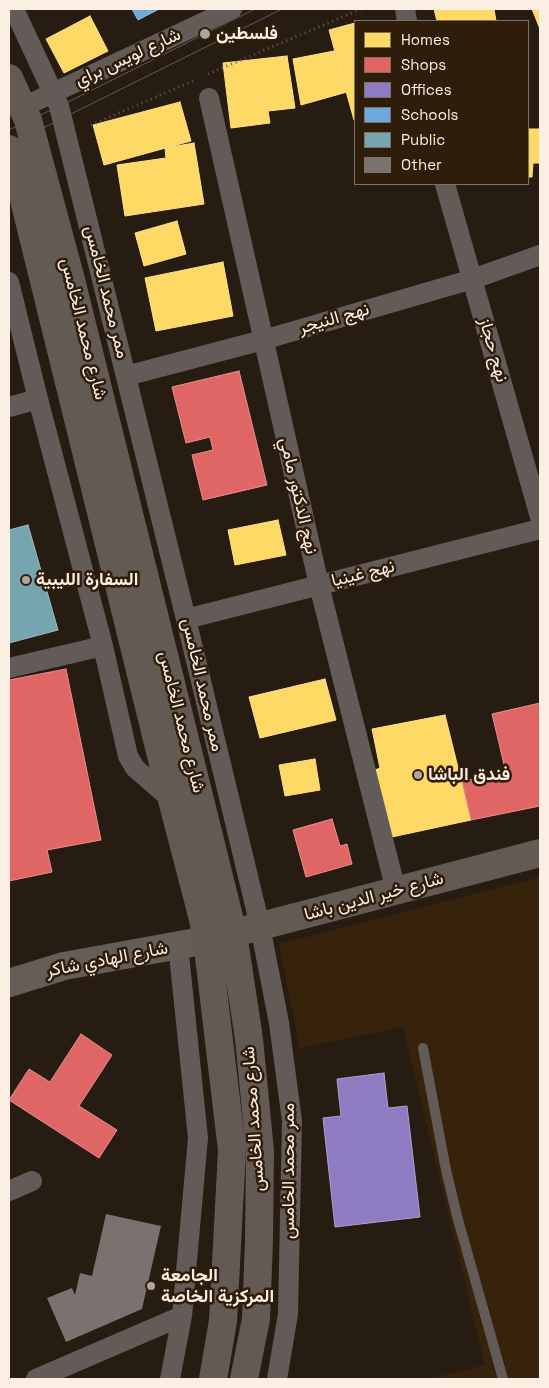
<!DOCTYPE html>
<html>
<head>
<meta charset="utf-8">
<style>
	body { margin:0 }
	#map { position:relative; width:549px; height:1388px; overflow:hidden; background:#261c12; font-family:"Space Grotesk",sans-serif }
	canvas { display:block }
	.frame { position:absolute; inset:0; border:10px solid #fbefe3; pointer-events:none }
	.legend { position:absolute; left:354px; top:20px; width:175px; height:165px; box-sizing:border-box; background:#2e1d0a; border:1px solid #807161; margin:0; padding:6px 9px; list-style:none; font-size:15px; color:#fbefe3 }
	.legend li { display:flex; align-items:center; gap:10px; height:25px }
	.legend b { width:25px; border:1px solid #807161 }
</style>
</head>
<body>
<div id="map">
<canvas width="549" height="1388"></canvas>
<div class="frame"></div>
<ul class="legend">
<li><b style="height:14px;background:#ffd966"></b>Homes</li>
<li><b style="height:14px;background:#e06666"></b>Shops</li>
<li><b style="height:14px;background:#8e7cc3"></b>Offices</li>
<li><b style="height:14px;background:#6fa8dc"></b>Schools</li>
<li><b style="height:14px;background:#76a5af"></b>Public</li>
<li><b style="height:14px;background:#7b716e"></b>Other</li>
</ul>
</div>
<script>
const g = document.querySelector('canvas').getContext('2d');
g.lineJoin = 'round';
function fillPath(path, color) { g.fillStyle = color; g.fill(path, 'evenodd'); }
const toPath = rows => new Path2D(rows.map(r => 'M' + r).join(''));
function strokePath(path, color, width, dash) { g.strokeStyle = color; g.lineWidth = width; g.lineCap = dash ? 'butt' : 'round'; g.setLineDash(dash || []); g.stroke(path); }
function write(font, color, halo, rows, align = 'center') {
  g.font = font + ' "Space Grotesk",Vazirmatn,sans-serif'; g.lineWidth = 5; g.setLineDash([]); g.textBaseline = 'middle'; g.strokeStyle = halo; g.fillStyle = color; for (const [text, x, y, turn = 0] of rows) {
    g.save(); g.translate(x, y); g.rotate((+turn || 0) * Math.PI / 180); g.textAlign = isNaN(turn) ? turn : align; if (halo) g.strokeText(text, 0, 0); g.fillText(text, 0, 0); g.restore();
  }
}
fillPath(toPath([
	[540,877,540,1379,428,1379,485,1365,403,1027,300,1048,279,944]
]), '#37230b');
const homes = toPath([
	[434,9,494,9,496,21,437,21,434,9],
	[532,9,540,9,540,29,532,9],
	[90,16,108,51,64,73,46,39,90,16],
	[355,23,355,120,354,120,329,30,355,23],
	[334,51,347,92,301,105,293,59,334,51],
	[287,56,295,108,268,111,270,123,231,128,223,63,287,56],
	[180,102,191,141,104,165,93,125,180,102],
	[528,129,540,129,540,163,533,163,532,177,528,177,528,129],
	[194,143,204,204,125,216,117,165,166,158,165,148,194,143],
	[177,221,186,254,144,266,135,233,177,221],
	[223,262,233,316,156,331,145,278,223,262],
	[278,520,286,555,235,565,228,530,278,520],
	[325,679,336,720,260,738,249,697,325,679],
	[445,715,471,820,392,837,375,770,380,768,372,729,445,715],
	[315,759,320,790,285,796,279,765,315,759]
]);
fillPath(homes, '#ffd966');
strokePath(homes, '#fee08c', 1);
const shops = toPath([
	[239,371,267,485,203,500,192,455,213,450,210,437,186,443,172,387,239,371],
	[66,669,101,840,47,850,52,872,9,881,9,680,66,669],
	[540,703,540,806,471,820,462,781,506,773,492,714,540,703],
	[332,819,340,846,347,844,352,864,306,877,293,830,332,819],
	[81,1034,112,1055,79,1106,117,1130,99,1158,9,1100,29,1069,50,1082,81,1034]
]);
fillPath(shops, '#e06666');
strokePath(shops, '#e88f8c', 1);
const offices = toPath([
	[384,1073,388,1108,407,1106,420,1217,335,1227,323,1118,341,1116,337,1079,384,1073]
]);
fillPath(offices, '#8e7cc3');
strokePath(offices, '#af9ecd', 1);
const schools = toPath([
	[132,9,159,9,138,20,132,9]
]);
fillPath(schools, '#6fa8dc');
strokePath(schools, '#99bdde', 1);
const public = toPath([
	[28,525,58,630,9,643,9,530,28,525]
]);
fillPath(public, '#76a5af');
strokePath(public, '#9ebbbf', 1);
fillPath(toPath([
	[106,1214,161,1226,142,1309,66,1342,47,1298,72,1288,75,1295,80,1273,92,1276]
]), '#7b716e');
strokePath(toPath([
	[208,74,361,9],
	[91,125,193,81]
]), '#615a54', 3, [1, 4]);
strokePath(toPath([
	[423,1048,446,1170,457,1216,503,1379]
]), '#625b57', 10);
strokePath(toPath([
	[14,9,59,106,186,619,260,926,279,1023,292,1121,288,1314,277,1379],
	[405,9,407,21],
	[209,98,319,585,396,891],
	[23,107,232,9],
	[445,184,540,517],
	[9,282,38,399,103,646,128,756,135,768,172,800],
	[126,376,263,340,473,279,540,255],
	[9,407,38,399],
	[186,619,540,529],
	[9,668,103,646],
	[9,1191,32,1181],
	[36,1379,182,1316],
	[170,1379,182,1316,198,1138,178,945]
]), '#625b57', 20);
strokePath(toPath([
	[9,983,64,966,207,940]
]), '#655d58', 28);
strokePath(toPath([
	[9,78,28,120,71,280,233,933,249,1039,260,1151,259,1240,256,1319,244,1379],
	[9,149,23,196,172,800,203,919,207,940,232,1150,223,1321,213,1379],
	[215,938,540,853]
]), '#635b53', 28);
strokePath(toPath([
	[9,130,74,99,255,9],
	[9,145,282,9]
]), '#625a53', 1);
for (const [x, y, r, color] of [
	[205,34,6,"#b0a59a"],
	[26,580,5,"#b0a59a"],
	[418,775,5,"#b0a59a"],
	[151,1286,5,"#b0a59a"]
]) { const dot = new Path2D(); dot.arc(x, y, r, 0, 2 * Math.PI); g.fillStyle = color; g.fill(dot); strokePath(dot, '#2e1d0a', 2); }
write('bold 18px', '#fbefe3', '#2e1d0a', [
	["فلسطين",216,34],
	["السفارة الليبية",36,580],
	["فندق الباشا",428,775],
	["الجامعة",161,1276],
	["المركزية الخاصة",161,1297]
], 'left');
write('18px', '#fbefe3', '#2e1d0a', [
	["شارع لويس براي",128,58,-25],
	["ممر محمد الخامس",106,292,76],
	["نهج النيجر",334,319,-16],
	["شارع محمد الخامس",83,329,76],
	["نهج حجاز",493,350,74],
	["نهج الدكتور مامي",298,496,77],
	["نهج غينيا",363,574,-14],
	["ممر محمد الخامس",202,685,77],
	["شارع محمد الخامس",181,722,76],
	["شارع خير الدين باشا",374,897,-15],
	["شارع الهادي شاكر",107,960,-11],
	["شارع محمد الخامس",254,1119,-94],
	["ممر محمد الخامس",289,1171,-90]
]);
</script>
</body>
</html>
